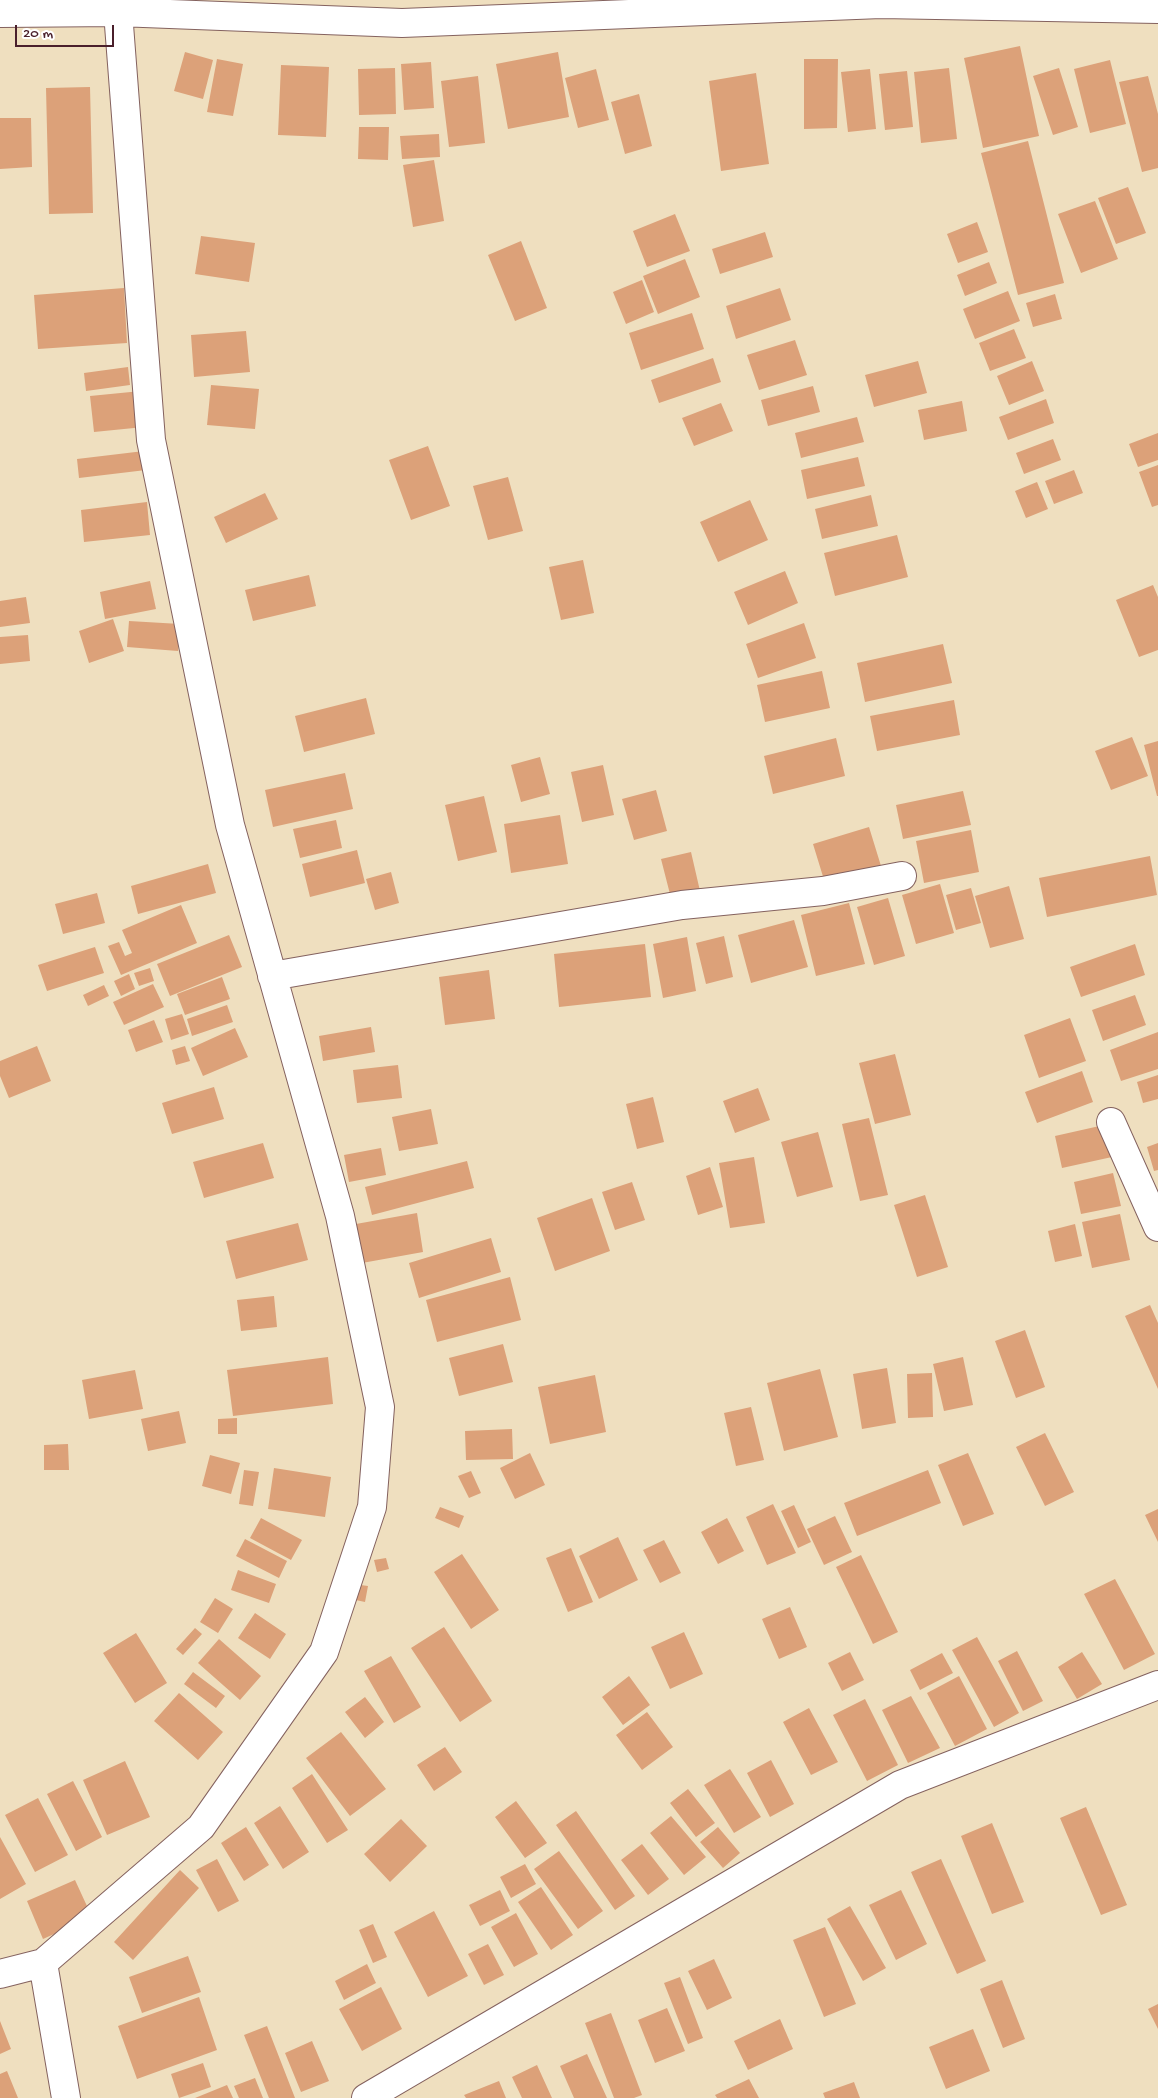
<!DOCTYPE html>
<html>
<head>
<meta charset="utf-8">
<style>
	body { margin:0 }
	#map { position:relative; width:1158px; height:2098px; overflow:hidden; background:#efdfbf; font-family:"Gochi Hand",sans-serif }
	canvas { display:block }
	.scale { position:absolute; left:15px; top:25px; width:99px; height:22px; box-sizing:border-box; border:2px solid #4a1f2b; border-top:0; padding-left:6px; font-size:15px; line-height:18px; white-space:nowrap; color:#4a1f2b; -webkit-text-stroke:4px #fff; paint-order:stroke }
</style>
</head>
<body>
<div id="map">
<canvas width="1158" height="2098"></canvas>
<div class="scale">20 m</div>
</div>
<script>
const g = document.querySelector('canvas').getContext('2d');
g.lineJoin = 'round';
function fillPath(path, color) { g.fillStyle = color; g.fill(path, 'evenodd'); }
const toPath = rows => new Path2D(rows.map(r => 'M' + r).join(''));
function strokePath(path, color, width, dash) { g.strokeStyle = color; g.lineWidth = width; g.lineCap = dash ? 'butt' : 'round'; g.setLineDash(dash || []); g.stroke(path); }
fillPath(toPath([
	[1020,46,1039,136,983,148,964,58],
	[185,52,213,60,203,99,174,91],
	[558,52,569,117,508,129,496,64],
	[217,59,243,64,233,116,207,112],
	[804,59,838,59,837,128,804,129],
	[1110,60,1126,124,1090,133,1074,69],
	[431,62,434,108,404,110,401,64],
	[281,65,329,67,326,137,278,135],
	[395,68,396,114,359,115,358,69],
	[949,68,957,139,921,143,914,72],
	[1059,68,1078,127,1053,135,1033,76],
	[596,69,609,120,578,128,565,78],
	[870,69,876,129,848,132,841,72],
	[907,71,913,127,885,130,879,74],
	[756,73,769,164,721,171,709,81],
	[478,76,485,143,449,147,441,81],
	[1148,76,1158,114,1158,168,1142,172,1119,82],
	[90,87,93,213,49,214,46,88],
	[639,94,652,146,625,154,611,102],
	[0,118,31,118,32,167,0,169],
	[359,127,389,127,388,160,358,159],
	[439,134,440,157,402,159,400,136],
	[1028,141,1064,283,1018,295,981,153],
	[434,160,444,221,413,227,403,165],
	[1128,187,1146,233,1116,244,1098,198],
	[1095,201,1118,259,1081,273,1058,214],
	[675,214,690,251,647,267,633,231],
	[977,222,988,252,958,263,947,234],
	[765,232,773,257,720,274,712,249],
	[201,236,255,243,249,282,195,274],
	[521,241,547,308,515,321,488,255],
	[685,259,700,297,658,314,643,276],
	[989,262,997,283,965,296,957,275],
	[642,280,654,312,626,324,613,292],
	[124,288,127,343,38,349,34,295],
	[780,288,791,320,736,339,726,306],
	[1008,291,1020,321,975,339,963,309],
	[1055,294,1062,319,1033,327,1026,303],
	[692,313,704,349,641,370,629,333],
	[1014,329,1026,358,990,371,979,343],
	[246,331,250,372,194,377,191,335],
	[795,340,807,375,759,390,747,355],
	[713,358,721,382,659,403,651,380],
	[918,361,927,393,874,407,865,375],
	[1032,361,1044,391,1009,405,997,376],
	[128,367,130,385,86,391,84,373],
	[211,385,259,389,255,429,207,425],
	[813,386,820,412,768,426,761,400],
	[141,391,144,427,94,432,90,396],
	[1046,399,1054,423,1008,440,999,417],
	[962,401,967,431,924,440,918,410],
	[721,403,733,431,694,446,682,418],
	[857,417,864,442,801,458,795,433],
	[1158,433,1158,460,1138,467,1129,444],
	[1053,439,1061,460,1024,474,1016,453],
	[428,446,450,506,411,520,389,460],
	[144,451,146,470,79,478,77,459],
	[858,457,865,486,807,499,801,470],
	[1158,465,1158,505,1152,507,1139,472],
	[1074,470,1083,493,1054,504,1045,481],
	[508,477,523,531,488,540,473,486],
	[1037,482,1048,509,1026,518,1015,491],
	[265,493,278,519,226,543,214,517],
	[871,495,878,526,822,539,815,509],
	[750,500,768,540,718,562,700,522],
	[147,502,150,535,84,542,81,510],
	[897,535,908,577,835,596,824,553],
	[583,560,594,613,561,620,549,567],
	[785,571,798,603,748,625,734,592],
	[309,575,316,606,253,621,245,590],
	[150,581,156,609,105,619,100,592],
	[1153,585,1158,597,1158,650,1139,657,1116,600],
	[26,597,30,623,0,627,0,601],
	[113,619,124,651,89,663,79,631],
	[129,621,180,624,178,651,127,647],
	[804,623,816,658,758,678,746,644],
	[28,635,30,661,0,664,0,637],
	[943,644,952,683,865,702,857,663],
	[822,671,830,708,765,722,757,685],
	[366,698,375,734,304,752,295,716],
	[954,700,960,735,877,751,870,716],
	[1132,737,1148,776,1111,790,1095,751],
	[836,738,845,776,773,794,764,756],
	[1158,741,1158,796,1157,796,1144,745],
	[540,757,550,794,521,802,511,765],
	[603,765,614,815,582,822,571,772],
	[345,773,353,809,273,827,265,790],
	[656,790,667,831,634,840,622,799],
	[963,791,971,825,903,839,896,805],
	[484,796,497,852,458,861,445,805],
	[560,815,568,864,511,873,504,824],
	[336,820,342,848,300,858,293,829],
	[869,827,881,866,825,883,813,844],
	[971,830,979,872,924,883,916,841],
	[357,850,365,883,310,897,302,864],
	[691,852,700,891,671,898,661,859],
	[1150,856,1157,895,1047,917,1039,878],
	[208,864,216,893,138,914,131,886],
	[391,872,399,903,375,910,366,879],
	[940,884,954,933,916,944,902,895],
	[1009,886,1024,939,990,948,975,896],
	[971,888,981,923,956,930,946,895],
	[97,893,105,923,63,934,55,904],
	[888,898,905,956,874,965,857,907],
	[849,903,865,964,816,976,801,915],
	[181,905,197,943,121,975,108,946,119,942,125,956,132,953,122,930],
	[794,920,808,967,751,983,738,935],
	[229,935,242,967,170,996,157,964],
	[724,936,733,977,706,984,696,943],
	[687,937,696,991,663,998,653,944],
	[645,944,651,997,559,1007,554,954],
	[1135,944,1145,975,1081,997,1070,967],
	[95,947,104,973,47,991,38,965],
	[150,968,154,981,139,986,134,973],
	[489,970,495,1019,445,1025,439,977],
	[129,974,135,989,121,996,114,981],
	[222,977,230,999,185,1015,177,994],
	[153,984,164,1007,124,1025,113,1002],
	[104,985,109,996,88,1006,83,995],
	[1135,995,1146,1025,1103,1041,1092,1010],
	[227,1005,233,1022,192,1036,187,1019],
	[182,1014,189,1034,171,1040,165,1019],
	[1070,1018,1086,1061,1039,1078,1024,1035],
	[154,1020,163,1042,136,1052,128,1030],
	[371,1027,375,1052,323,1061,319,1036],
	[235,1028,248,1057,203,1076,191,1048],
	[1158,1032,1158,1069,1121,1081,1110,1050],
	[37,1046,51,1081,9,1098,0,1076,0,1061],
	[185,1046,190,1061,176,1065,172,1050],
	[895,1054,911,1115,875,1124,859,1063],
	[398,1065,402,1098,357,1103,353,1070],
	[1082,1071,1093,1102,1037,1123,1025,1092],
	[1158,1075,1158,1099,1143,1103,1137,1082],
	[214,1087,224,1119,172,1134,162,1103],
	[758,1088,770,1120,735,1133,723,1101],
	[653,1097,664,1142,637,1149,626,1104],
	[431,1109,438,1144,399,1151,392,1117],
	[869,1118,888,1195,860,1201,842,1124],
	[1104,1125,1112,1157,1062,1168,1055,1136],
	[818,1132,833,1187,797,1197,781,1142],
	[263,1143,274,1178,204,1198,193,1162],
	[1158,1143,1158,1170,1154,1171,1147,1147],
	[381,1148,386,1175,349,1182,344,1155],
	[754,1157,765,1223,730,1228,719,1163],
	[467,1161,474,1188,372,1215,365,1187],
	[710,1167,723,1207,698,1215,686,1176],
	[1113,1173,1121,1206,1081,1214,1074,1182],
	[632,1182,645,1220,615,1230,602,1192],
	[925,1195,948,1267,917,1277,894,1205],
	[592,1198,610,1251,555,1271,537,1218],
	[417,1213,423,1252,362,1263,356,1224],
	[1120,1214,1130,1260,1092,1268,1082,1222],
	[298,1223,308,1260,236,1279,226,1241],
	[1075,1224,1082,1256,1055,1262,1048,1231],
	[491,1238,501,1272,419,1298,409,1263],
	[510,1277,521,1320,437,1342,426,1300],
	[274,1296,277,1327,241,1331,237,1300],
	[1150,1305,1158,1323,1158,1389,1125,1316],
	[1025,1330,1045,1387,1016,1398,995,1341],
	[503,1344,513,1382,459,1396,449,1358],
	[328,1357,333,1404,233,1416,227,1370],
	[963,1357,973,1405,944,1411,933,1364],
	[887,1368,896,1423,862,1429,853,1374],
	[820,1369,838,1437,784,1451,767,1383],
	[135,1370,143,1409,89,1419,82,1380],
	[932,1373,933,1417,908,1418,907,1374],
	[595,1375,606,1432,550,1444,538,1387],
	[751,1407,764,1460,736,1466,724,1413],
	[179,1411,186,1443,148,1451,141,1419],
	[237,1418,237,1434,218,1434,218,1419],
	[512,1429,513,1459,466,1460,465,1431],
	[1045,1433,1074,1492,1045,1506,1016,1447],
	[68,1444,69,1470,44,1470,44,1445],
	[530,1453,545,1485,515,1499,500,1468],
	[968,1453,994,1514,963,1526,938,1465],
	[210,1455,240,1463,231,1494,202,1486],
	[274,1468,331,1477,325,1517,268,1509],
	[244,1470,259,1472,253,1506,239,1504],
	[928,1470,941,1503,857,1536,844,1503],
	[471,1471,481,1493,469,1498,458,1476],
	[773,1504,796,1553,767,1565,746,1517],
	[794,1505,811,1542,798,1548,781,1511],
	[440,1507,464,1516,459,1528,435,1518],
	[1158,1509,1158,1542,1145,1515],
	[835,1516,852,1552,824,1565,807,1529],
	[261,1518,302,1540,291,1560,250,1538],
	[727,1518,744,1551,718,1564,701,1532],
	[618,1537,638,1580,599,1599,579,1556],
	[245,1539,287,1561,279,1578,236,1556],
	[664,1540,681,1573,660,1583,643,1550],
	[571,1548,593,1602,568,1612,546,1558],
	[462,1554,499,1610,471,1629,434,1572],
	[861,1555,898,1632,873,1644,836,1567],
	[386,1558,389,1569,377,1572,374,1560],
	[238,1570,276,1584,269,1603,231,1590],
	[1115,1579,1155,1654,1124,1670,1084,1594],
	[353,1584,368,1586,365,1602,351,1599],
	[215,1598,233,1609,218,1633,200,1622],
	[790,1607,807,1647,779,1659,762,1619],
	[255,1613,286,1634,270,1659,238,1638],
	[444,1627,492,1701,460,1722,411,1648],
	[195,1628,202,1634,183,1655,176,1649],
	[684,1632,703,1674,670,1689,651,1647],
	[136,1633,167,1683,135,1703,103,1653],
	[977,1637,1019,1713,994,1727,952,1650],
	[219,1639,261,1676,240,1700,198,1663],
	[1017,1651,1043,1701,1023,1711,998,1661],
	[850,1652,864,1680,842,1691,828,1663],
	[1082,1652,1102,1684,1077,1699,1058,1667],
	[942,1653,953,1673,920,1690,910,1670],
	[391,1656,421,1707,394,1723,364,1671],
	[193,1672,225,1696,216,1708,184,1684],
	[629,1676,650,1705,623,1725,602,1697],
	[959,1676,987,1729,955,1746,927,1693],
	[179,1693,223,1732,198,1760,154,1721],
	[911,1696,940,1748,908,1763,882,1710],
	[365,1697,384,1722,365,1738,345,1712],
	[865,1699,898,1765,867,1781,833,1715],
	[809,1708,838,1762,811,1775,783,1722],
	[647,1712,673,1747,642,1770,616,1735],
	[341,1732,386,1789,350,1816,306,1758],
	[445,1747,462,1772,434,1791,417,1765],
	[771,1760,794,1804,770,1817,747,1773],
	[125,1761,150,1817,107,1835,83,1780],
	[730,1769,761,1817,734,1833,704,1785],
	[312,1774,348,1830,327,1843,292,1788],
	[73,1781,102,1837,76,1851,47,1794],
	[688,1789,715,1823,696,1837,670,1803],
	[38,1798,68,1855,35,1872,5,1815],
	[516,1801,547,1843,525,1858,495,1817],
	[280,1806,309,1852,283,1869,254,1823],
	[1086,1807,1127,1905,1101,1915,1060,1818],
	[576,1811,635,1896,615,1910,556,1825],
	[671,1816,706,1857,684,1875,650,1833],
	[401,1819,427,1846,390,1882,364,1854],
	[992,1823,1024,1902,992,1914,961,1836],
	[246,1827,269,1865,244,1881,221,1843],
	[718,1827,740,1853,723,1868,700,1842],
	[0,1837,26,1884,0,1899],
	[642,1844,669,1879,648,1895,621,1860],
	[559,1851,603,1911,578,1929,534,1869],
	[217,1859,239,1901,218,1912,196,1870],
	[941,1859,986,1961,957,1974,911,1872],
	[525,1864,536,1884,511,1898,500,1877],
	[180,1870,199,1888,133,1960,114,1942],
	[75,1880,92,1917,43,1939,27,1901],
	[541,1887,573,1935,551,1950,518,1902],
	[500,1890,510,1911,480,1926,469,1905],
	[901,1890,927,1944,896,1960,869,1905],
	[850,1906,886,1968,863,1981,827,1919],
	[434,1911,468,1976,428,1997,394,1932],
	[516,1913,538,1954,514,1967,491,1927],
	[373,1924,387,1957,373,1963,359,1930],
	[825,1927,856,2004,824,2017,793,1940],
	[488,1944,504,1975,484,1985,468,1954],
	[188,1956,201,1992,142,2013,129,1977],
	[714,1959,732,1998,707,2010,688,1971],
	[367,1964,376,1983,344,2000,335,1981],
	[680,1977,703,2038,688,2044,664,1983],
	[1002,1980,1025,2039,1003,2048,980,1989],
	[381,1987,402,2029,362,2051,339,2009],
	[199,1997,217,2050,137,2079,118,2026],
	[1158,2004,1158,2029,1148,2009],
	[667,2008,685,2051,655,2063,638,2020],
	[611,2013,642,2095,634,2098,614,2098,585,2023],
	[780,2019,793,2049,748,2070,734,2041],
	[0,2021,11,2049,0,2054],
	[267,2026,295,2098,269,2098,244,2035],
	[973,2029,990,2071,946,2089,929,2047],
	[312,2041,329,2081,301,2092,285,2053],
	[587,2054,607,2098,574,2098,560,2066],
	[203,2063,211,2087,179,2098,171,2074],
	[537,2065,552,2098,522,2098,512,2077],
	[7,2071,18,2098,0,2098,0,2074],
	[255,2078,263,2098,239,2098,234,2086],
	[749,2079,759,2098,717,2098,715,2095],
	[499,2081,506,2098,466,2098,464,2095],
	[854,2082,860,2098,825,2098,823,2093],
	[227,2085,233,2098,195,2098]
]), '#dca179');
const street = toPath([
	[0,13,118,12,402,23,881,4,1158,9],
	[272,976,682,905,823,891,902,876],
	[1111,1122,1158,1227],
	[43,1963,66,2098],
	[0,1974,43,1963,201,1827,324,1652,372,1507,380,1407,340,1216,230,825,151,440,118,12],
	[366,2098,900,1785,1158,1685]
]);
strokePath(street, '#84625f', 30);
strokePath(street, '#fff', 28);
</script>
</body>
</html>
